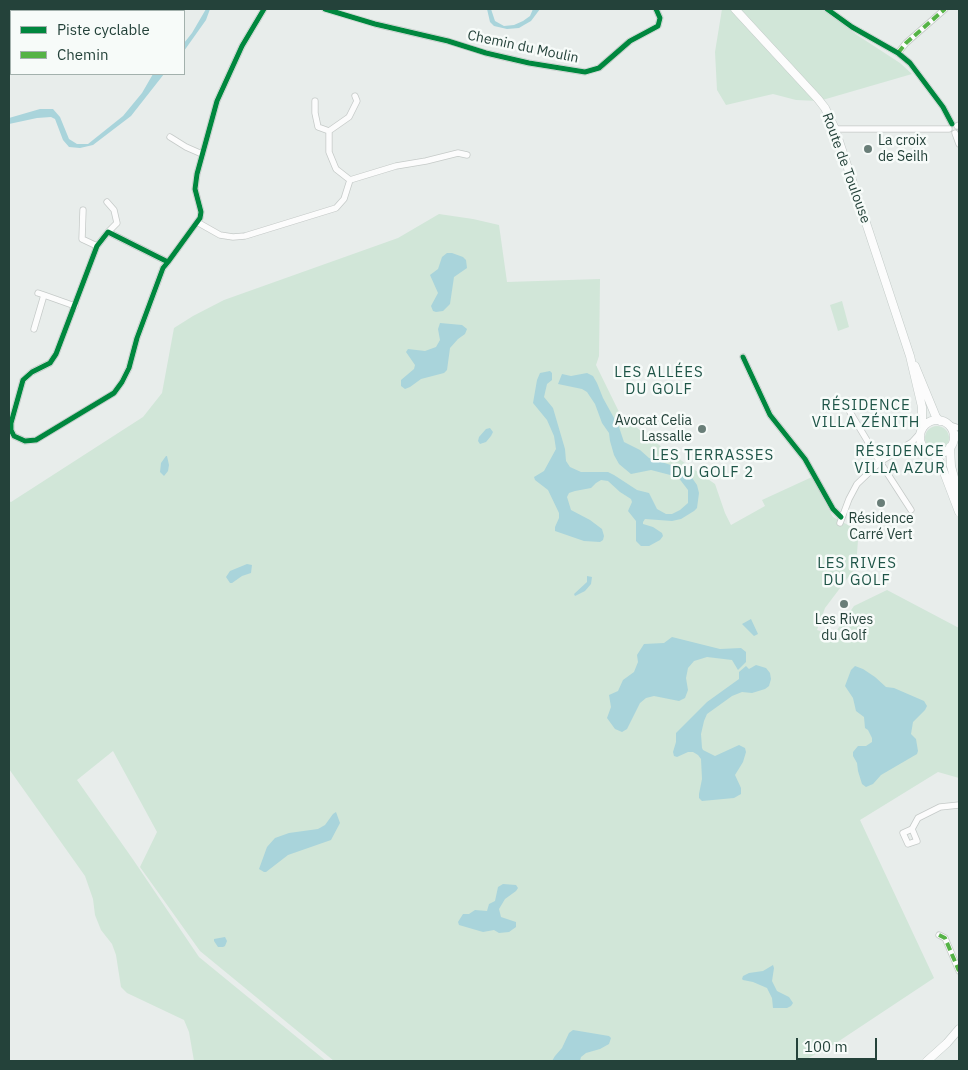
<!DOCTYPE html>
<html>
<head>
<meta charset="utf-8">
<style>
	body { margin:0 }
	#map { position:relative; width:968px; height:1070px; overflow:hidden; background:#e8edeb; font-family:"IBM Plex Sans",sans-serif }
	canvas { display:block }
	.frame { position:absolute; inset:0; border:10px solid #24423a; pointer-events:none }
	.legend { position:absolute; left:10px; top:10px; width:175px; height:65px; box-sizing:border-box; background:#f7fbf9; border:1px solid #a3b1ad; margin:0; padding:6px 9px; list-style:none; font-size:15px; color:#24423a }
	.legend li { display:flex; align-items:center; gap:10px; height:25px }
	.legend b { width:25px; border:1px solid #a3b1ad }
	.scale { position:absolute; left:796px; top:1038px; width:81px; height:22px; box-sizing:border-box; border:2px solid #24423a; border-top:0; padding-left:6px; font-size:15px; line-height:18px; white-space:nowrap; color:#24423a; -webkit-text-stroke:4px #f7fbf9; paint-order:stroke }
</style>
</head>
<body>
<div id="map">
<canvas width="968" height="1070"></canvas>
<div class="frame"></div>
<ul class="legend">
<li><b style="height:6px;background:#00873e"></b>Piste cyclable</li>
<li><b style="height:6px;background:#55b346"></b>Chemin</li>
</ul>
<div class="scale">100 m</div>
</div>
<script>
const g = document.querySelector('canvas').getContext('2d');
g.lineJoin = 'round';
function fillPath(path, color) { g.fillStyle = color; g.fill(path, 'evenodd'); }
const toPath = rows => new Path2D(rows.map(r => 'M' + r).join(''));
function strokePath(path, color, width, dash) { g.strokeStyle = color; g.lineWidth = width; g.lineCap = dash ? 'butt' : 'round'; g.setLineDash(dash || []); g.stroke(path); }
function write(font, color, halo, rows, align = 'center') {
  g.font = font + ' "IBM Plex Sans",sans-serif'; g.lineWidth = 5; g.setLineDash([]); g.textBaseline = 'middle'; g.strokeStyle = halo; g.fillStyle = color; for (const [text, x, y, turn = 0] of rows) {
    g.save(); g.translate(x, y); g.rotate((+turn || 0) * Math.PI / 180); g.textAlign = isNaN(turn) ? turn : align; if (halo) g.strokeText(text, 0, 0); g.fillText(text, 0, 0); g.restore();
  }
}
fillPath(toPath([
	[722,9,824,9,857,35,900,63,912,74,819,101,796,100,773,94,726,105,717,90,715,52],
	[439,214,473,219,499,225,507,282,600,279,599,356,596,365,620,414,652,440,715,484,725,513,731,525,765,506,762,500,812,477,833,517,865,534,858,540,856,567,825,608,817,630,829,634,837,630,854,606,887,590,959,628,959,778,938,772,860,820,934,978,836,1043,803,1061,334,1061,200,951,140,867,157,832,113,751,77,780,132,858,199,957,326,1061,194,1061,189,1032,184,1020,127,993,121,987,116,955,112,944,101,930,95,915,93,899,85,876,9,769,9,501,11,502,143,417,162,393,174,328,193,316,224,300,398,238],
	[842,301,849,327,838,331,830,305],
	'925 438a12 12 0 1 1 24 0a12 12 0 1 1-24 0Z'
]), '#d1e6d8');
fillPath(toPath([
	[206,9,210,9,206,20,184,51,184,43,192,33],
	[487,9,491,9,495,21,504,26,514,25,523,21,530,16,533,9,540,9,531,21,524,25,519,28,507,29,494,26,490,22],
	[153,74,164,74,131,116,93,145,80,148,69,147,63,140,55,119,51,117,37,118,9,124,9,118,40,109,53,109,60,117,69,139,77,144,88,144,123,116,142,93],
	[447,253,452,253,463,257,466,260,467,268,454,277,450,304,443,311,436,312,433,311,431,306,438,293,430,275,438,269,442,257],
	[440,323,462,325,467,329,465,334,458,339,450,348,447,370,444,373,421,379,410,387,405,389,401,386,401,380,414,369,415,365,406,352,408,349,425,351,436,347,440,340,438,329],
	[545,372,550,371,552,373,552,380,547,384,544,397,553,408,565,449,566,461,570,467,581,472,608,472,614,475,637,490,649,493,657,509,666,514,672,514,680,510,688,503,688,490,678,477,651,470,631,474,619,464,614,455,610,441,609,433,602,423,595,404,587,392,582,389,558,384,562,374,571,376,587,373,593,376,597,383,603,398,619,427,624,442,640,450,649,458,680,468,690,475,697,485,699,493,697,508,694,511,681,519,672,521,645,519,643,522,643,524,653,527,662,533,663,536,660,540,649,546,641,546,636,541,636,521,628,511,632,502,631,499,620,492,608,481,601,480,596,483,591,488,575,491,569,493,567,497,571,510,590,520,602,529,604,536,603,540,600,542,584,541,555,531,555,527,559,518,559,513,548,490,535,480,534,477,544,471,556,449,554,436,547,420,533,403,537,380,540,373],
	[490,428,493,432,491,436,486,442,480,444,478,441,479,437,486,429],
	[166,456,167,456,169,465,168,471,164,476,160,472,161,463],
	[247,564,252,565,251,573,242,576,232,583,230,583,226,577,230,571],
	[587,576,592,577,591,584,585,591,575,596,574,594,587,582],
	[751,619,758,634,754,636,742,624],
	[672,637,720,649,741,648,746,652,746,662,738,670,732,660,707,657,694,661,688,668,686,678,688,690,685,698,679,701,654,696,646,698,640,703,627,729,622,732,615,729,607,718,611,707,609,695,618,691,623,680,634,672,638,662,637,655,644,644,664,643],
	[756,665,766,668,770,673,771,679,769,686,765,689,752,693,742,692,732,696,707,714,704,721,701,734,702,748,703,750,715,756,739,745,745,748,746,752,743,762,735,775,741,788,741,794,734,798,702,801,699,798,699,794,702,779,701,759,698,755,693,752,688,752,677,757,674,756,673,752,676,742,676,733,707,702,739,679,739,672,746,666,749,669],
	[855,666,863,669,875,677,886,687,894,688,924,701,927,706,925,710,913,722,911,734,916,739,918,751,917,754,881,775,873,784,866,787,862,784,858,771,857,763,853,756,853,752,858,746,866,746,872,742,872,738,868,730,865,728,864,717,856,711,853,698,845,686,851,670],
	[336,812,340,823,331,840,288,855,266,872,264,872,259,869,267,847,275,838,289,833,318,829,325,825,333,814],
	[503,884,516,885,518,888,516,891,505,899,499,909,501,917,516,922,516,927,509,932,499,933,494,930,483,932,459,925,458,922,463,914,469,914,475,910,487,911,489,904,495,901,498,887],
	[225,937,227,941,225,946,223,947,218,947,214,941,214,939],
	[773,965,774,968,772,981,777,991,789,997,793,1003,791,1006,787,1008,773,1008,772,998,767,988,753,982,743,980,742,979,743,976,749,973,763,971],
	[573,1030,609,1036,611,1038,609,1044,600,1049,586,1053,581,1057,580,1061,552,1061,555,1056,562,1048,569,1033]
]), '#a9d4db');
const street = toPath([
	[325,9,375,24,448,41,486,53,529,63,585,72,599,68,630,41,658,26,660,18,656,9],
	[827,9,852,27,898,53,910,63,943,107,952,124],
	[898,53,906,43,945,9],
	[315,101,315,113,318,127,329,131],
	[957,126,959,125],
	[835,129,949,129],
	[955,133,959,144],
	[170,137,186,147,202,154],
	[350,180,336,169,329,152,329,131,349,117,357,101,355,96],
	[107,202,114,210,117,223,108,232],
	[83,210,82,239,97,246],
	[197,222,220,235,233,237,245,236,336,208,344,199,350,180,396,166,426,161,458,153,467,155],
	[168,262,108,232,97,246,56,354,50,363,32,372,23,380,11,423,11,430,14,436,25,441,36,440,114,393,122,382,129,368,137,338,163,268,168,262,200,218,201,212,195,189,197,174,217,101,242,46,264,9],
	[44,295,75,306],
	[34,329,44,295,38,293],
	[743,357,770,415,805,459,833,509,841,517],
	[847,407,880,462,911,510],
	[947,424,959,428],
	[953,442,959,434],
	[904,449,915,447,926,450],
	[840,523,849,499,857,484,880,462,912,442,921,432],
	[912,829,917,841,908,844,903,833,912,829,918,818,940,807,959,805],
	[939,935,945,938,959,971]
]);
const secondary = toPath([
	[735,9,818,99,825,108,835,129,910,356,922,407,922,429],
	[915,366,936,417,940,421],
	'920 437a17 17 0 1 1 34 0a17 17 0 1 1-34 0Z',
	[950,447,951,466,959,496],
	[932,453,940,462,959,512],
	[927,1061,947,1043,959,1029]
]);
strokePath(street, '#c5cac8', 7);
strokePath(secondary, '#c3cbc8', 9);
strokePath(street, '#fcfcfc', 5.5);
strokePath(secondary, '#fcfcfc', 8);
strokePath(toPath([
	[898,53,906,43,945,9],
	[939,935,945,938,959,971]
]), '#55b346', 4, [8, 4]);
strokePath(toPath([
	[325,9,375,24,448,41,486,53,529,63,585,72,599,68,630,41,658,26,660,18,656,9],
	[827,9,852,27,898,53,910,63,943,107,952,124],
	[168,262,108,232,97,246,56,354,50,363,32,372,23,380,11,423,11,430,14,436,25,441,36,440,114,393,122,382,129,368,137,338,163,268,168,262,200,218,201,212,195,189,197,174,217,101,242,46,264,9],
	[743,357,770,415,805,459,833,509,841,517]
]), '#00873e', 5);
for (const [x, y, r, color] of [
	[868,149,5,"#697e78"],
	[702,429,5,"#697e78"],
	[881,503,5,"#697e78"],
	[844,604,5,"#697e78"]
]) { const dot = new Path2D(); dot.arc(x, y, r, 0, 2 * Math.PI); g.fillStyle = color; g.fill(dot); strokePath(dot, '#f7fbf9', 2); }
write('14px', '#24423a', '#f7fbf9', [
	["Chemin du Moulin",523,47,12],
	["Route de Toulouse",846,168,70]
]);
write('14px', '#24423a', '#f7fbf9', [
	["La croix",878,141,"left"],
	["de Seilh",878,157,"left"],
	["Avocat Celia",692,421,"right"],
	["Lassalle",692,437,"right"],
	["Résidence",881,519],
	["Carré Vert",881,535],
	["Les Rives",844,620],
	["du Golf",844,636]
]);
g.letterSpacing = '1px';
write('15px', '#1f5548', '#f7fbf9', [
	["LES ALLÉES",659,373],
	["DU GOLF",659,390],
	["RÉSIDENCE",866,406],
	["VILLA ZÉNITH",866,423],
	["RÉSIDENCE",900,452],
	["VILLA AZUR",900,469],
	["LES TERRASSES",713,456],
	["DU GOLF 2",713,473],
	["LES RIVES",857,564],
	["DU GOLF",857,581]
]);
g.letterSpacing = '0px';
</script>
</body>
</html>
